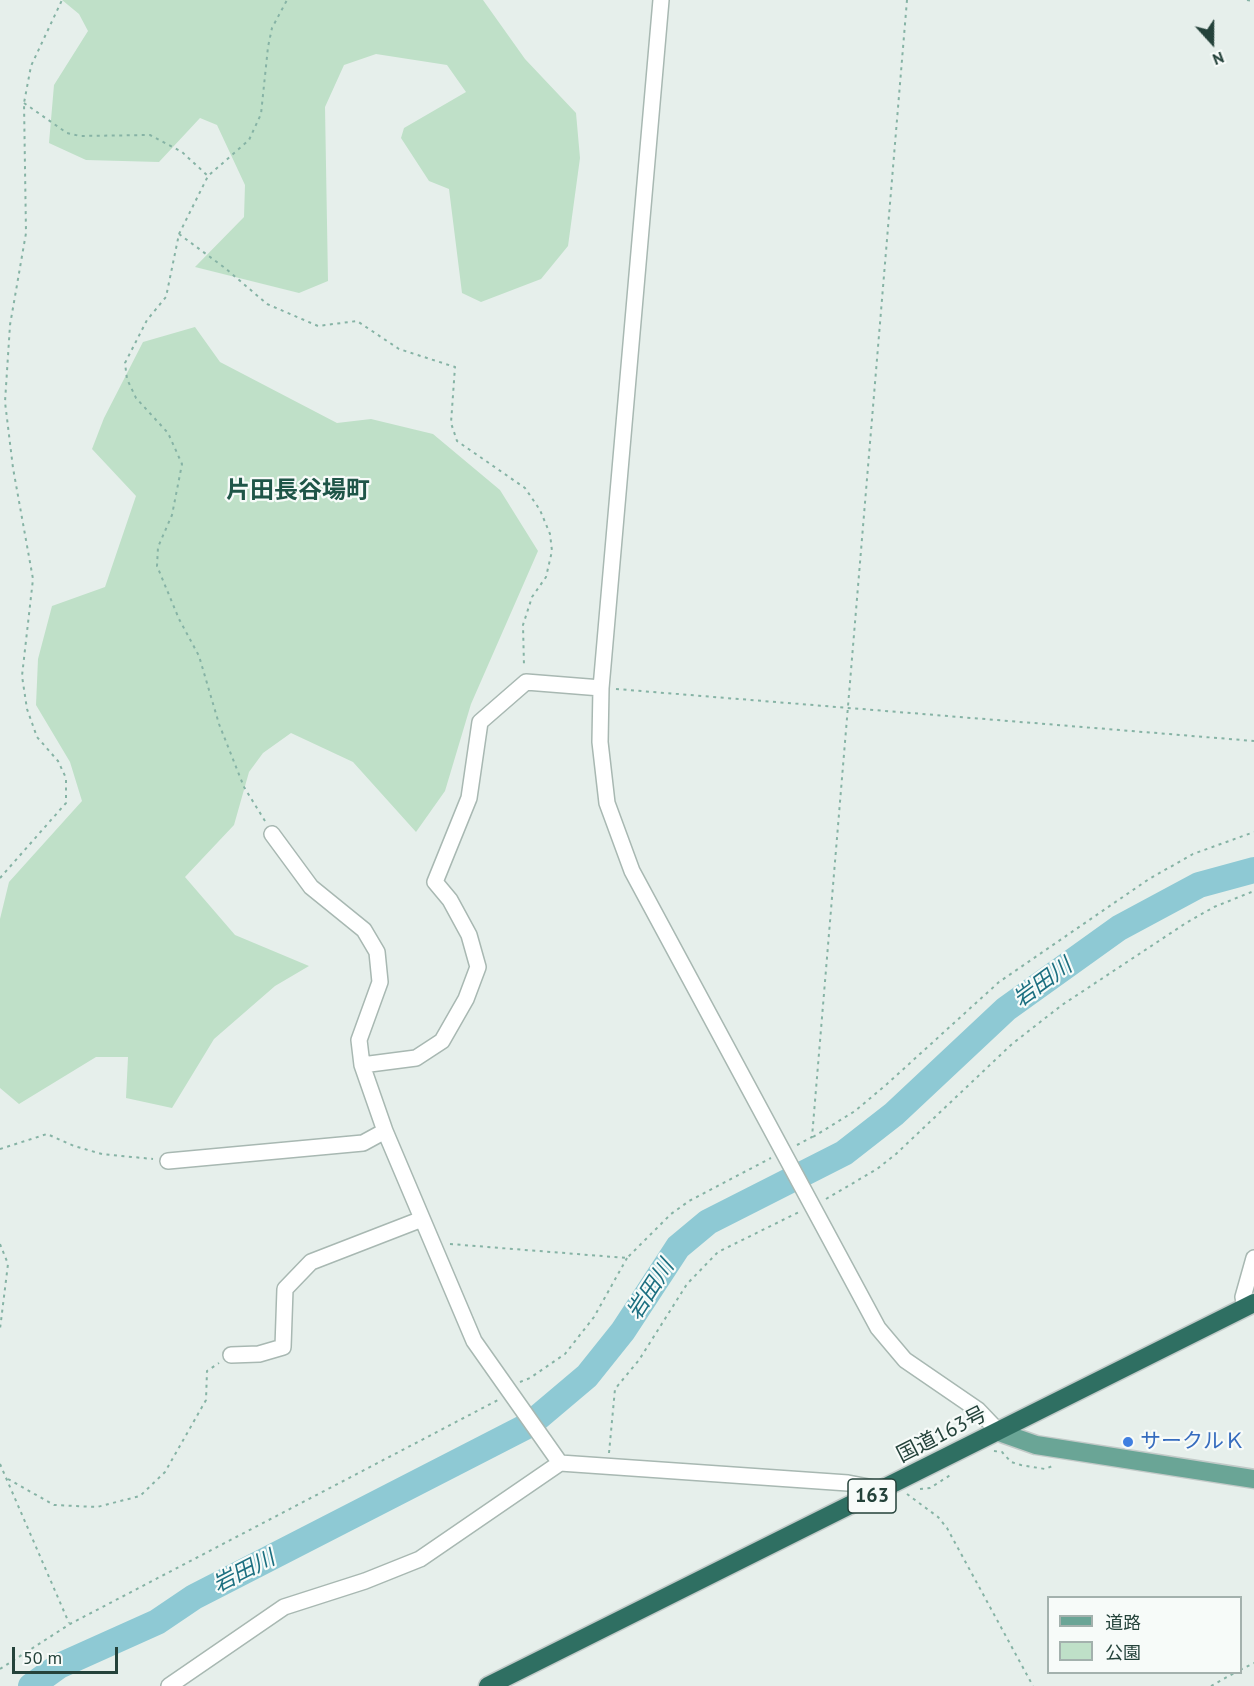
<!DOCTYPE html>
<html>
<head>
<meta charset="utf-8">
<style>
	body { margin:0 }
	#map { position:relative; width:1254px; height:1686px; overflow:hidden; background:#e6efeb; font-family:"PT Sans","Noto Sans JP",sans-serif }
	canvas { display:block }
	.legend { position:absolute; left:1047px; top:1596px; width:195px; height:78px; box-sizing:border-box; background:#f7fbf9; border:2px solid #a3b1ad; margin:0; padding:8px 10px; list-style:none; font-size:18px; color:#24423a }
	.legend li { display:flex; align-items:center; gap:12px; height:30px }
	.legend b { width:30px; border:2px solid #a3b1ad }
	.north { position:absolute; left:1182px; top:12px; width:60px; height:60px; -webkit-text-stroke:4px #f7fbf9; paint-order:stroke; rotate:159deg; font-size:16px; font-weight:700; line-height:24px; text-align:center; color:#24423a }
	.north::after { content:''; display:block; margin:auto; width:21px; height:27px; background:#24423a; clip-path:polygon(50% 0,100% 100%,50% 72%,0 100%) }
	.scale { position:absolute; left:12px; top:1647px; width:106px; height:27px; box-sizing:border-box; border:3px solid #24423a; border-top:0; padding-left:8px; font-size:18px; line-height:21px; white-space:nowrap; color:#24423a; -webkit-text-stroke:4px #f7fbf9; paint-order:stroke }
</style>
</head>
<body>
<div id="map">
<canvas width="1254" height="1686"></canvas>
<ul class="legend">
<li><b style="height:8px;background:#6aa596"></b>道路</li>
<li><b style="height:16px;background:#bfe0c8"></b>公園</li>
</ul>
<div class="north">N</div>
<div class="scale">50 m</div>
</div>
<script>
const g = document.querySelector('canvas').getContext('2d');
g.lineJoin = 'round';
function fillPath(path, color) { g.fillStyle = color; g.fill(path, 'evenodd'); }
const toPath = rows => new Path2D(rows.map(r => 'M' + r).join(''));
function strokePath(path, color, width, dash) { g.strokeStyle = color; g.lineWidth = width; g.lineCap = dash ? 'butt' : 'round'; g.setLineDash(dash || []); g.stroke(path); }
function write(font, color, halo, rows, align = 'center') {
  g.font = font + ' "PT Sans","Noto Sans JP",sans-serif'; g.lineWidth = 4.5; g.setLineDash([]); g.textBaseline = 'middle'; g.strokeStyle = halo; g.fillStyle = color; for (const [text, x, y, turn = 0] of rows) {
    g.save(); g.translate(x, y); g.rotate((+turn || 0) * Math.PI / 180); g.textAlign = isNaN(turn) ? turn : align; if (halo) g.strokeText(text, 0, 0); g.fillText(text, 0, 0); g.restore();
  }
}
fillPath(toPath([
	[62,0,483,0,525,59,576,113,580,158,568,246,541,279,481,302,462,293,449,189,429,181,401,138,404,128,466,92,447,65,376,54,344,65,325,107,328,281,299,293,195,267,244,217,245,185,217,125,200,118,159,162,86,160,49,143,54,85,88,31,79,14],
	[195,327,220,362,337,423,371,419,433,434,500,490,538,551,471,704,445,791,416,832,353,762,291,733,263,753,249,772,234,825,185,877,235,935,309,966,275,986,214,1039,172,1108,126,1098,128,1057,96,1057,19,1104,0,1088,0,919,9,882,82,801,70,762,36,705,38,659,52,606,105,587,136,496,92,449,104,418,143,342]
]), '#bfe0c8');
strokePath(toPath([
	[31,1686,59,1666,157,1622,194,1597,529,1425,587,1376,623,1331,678,1247,708,1222,844,1153,894,1114,1006,1009,1119,928,1199,885,1254,870]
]), '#8ec9d4', 26);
const minor = toPath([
	[661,0,601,688,600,742,607,803,632,871,878,1328,905,1360,978,1410,999,1432],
	[272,834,311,887,364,930,377,952,380,982,359,1040,362,1065,385,1131,474,1341,560,1463],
	[362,1065,416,1058,442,1041,466,999,478,967,469,935,450,900,435,882,469,798,480,722,526,682,601,688],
	[168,1161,363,1143,385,1131],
	[1245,1308,1243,1297,1254,1258],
	[231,1355,259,1354,283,1347,285,1289,311,1262,422,1219],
	[169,1686,284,1607,365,1581,420,1559,560,1463,848,1483,884,1490]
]);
const major = toPath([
	[999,1432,1036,1445,1254,1479]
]);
const highway = toPath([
	[488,1686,1254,1303]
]);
strokePath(minor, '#a8b8b2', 18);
strokePath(major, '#c2cac8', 21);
strokePath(highway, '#c2cac8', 21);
strokePath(toPath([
	[1247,0,1254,1],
	[24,103,67,133,80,136,150,135,182,152,208,176],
	[179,234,225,268,267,304,318,326,357,321,399,349,455,367,451,423,457,441,525,488,540,510,550,534,552,551,546,577,532,597,523,625,524,666],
	[616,689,1254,741],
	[265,821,244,787,219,724,199,656,179,619,157,566,158,547,172,515,182,464,168,433,136,398,127,379,125,363,147,320,166,297,179,234,208,176,249,140,261,114,268,47,272,28,287,0],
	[0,878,66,803,66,778,58,761,37,737,27,709,22,676,33,579,13,468,5,402,10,325,26,233,24,103,31,66,62,0],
	[813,1137,855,1111,887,1084,999,982,1149,879,1193,854,1254,832],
	[797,1145,812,1137,907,0],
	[0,1149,47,1134,74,1146,102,1154,153,1159],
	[826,1199,877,1169,896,1154,1012,1044,1062,1005,1186,923,1214,907,1254,891],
	[0,1244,8,1264,0,1329],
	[450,1244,627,1258,671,1214,689,1201,771,1158],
	[520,1382,530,1378,565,1354,594,1317,627,1258],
	[994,1451,1002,1452,1011,1462,1021,1465,1045,1469,1055,1465],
	[609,1453,615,1389,639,1360,687,1284,718,1252,799,1212],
	[0,1464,69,1623],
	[8,1479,54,1505,97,1507,140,1496,165,1472,206,1400,207,1371,219,1363],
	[920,1489,930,1488,952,1474],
	[907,1494,938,1517,947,1528,1033,1686],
	[0,1669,70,1624,498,1400],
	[1240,1670,1254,1663],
	[1211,1686,1236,1672]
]), '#86b3a5', 2, [3, 4.5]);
strokePath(minor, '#fff', 15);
strokePath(major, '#6aa596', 18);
strokePath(highway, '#2f6f62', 18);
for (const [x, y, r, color] of [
	[1128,1442,6,"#3f7fe0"]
]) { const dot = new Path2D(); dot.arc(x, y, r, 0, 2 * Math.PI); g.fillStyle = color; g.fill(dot); strokePath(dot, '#f7fbf9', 2); }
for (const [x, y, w] of [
	[872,1496,48]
]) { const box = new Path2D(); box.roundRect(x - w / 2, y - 17, w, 34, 4.5); g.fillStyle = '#f7fbf9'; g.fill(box); strokePath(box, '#24423a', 1.5); }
write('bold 20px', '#24423a', null, [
	["163",872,1496]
]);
write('21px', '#24423a', '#f7fbf9', [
	["国道163号",942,1435,-27]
]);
write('21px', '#366cbe', '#f7fbf9', [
	["サークルＫ",1140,1442]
], 'left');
write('italic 22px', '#1c6f80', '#f7fbf9', [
	["岩田川",1043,983,-36],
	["岩田川",651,1290,-57],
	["岩田川",244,1572,-27]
]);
write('bold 24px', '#1f5548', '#f7fbf9', [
	["片田長谷場町",298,491]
]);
</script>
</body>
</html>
